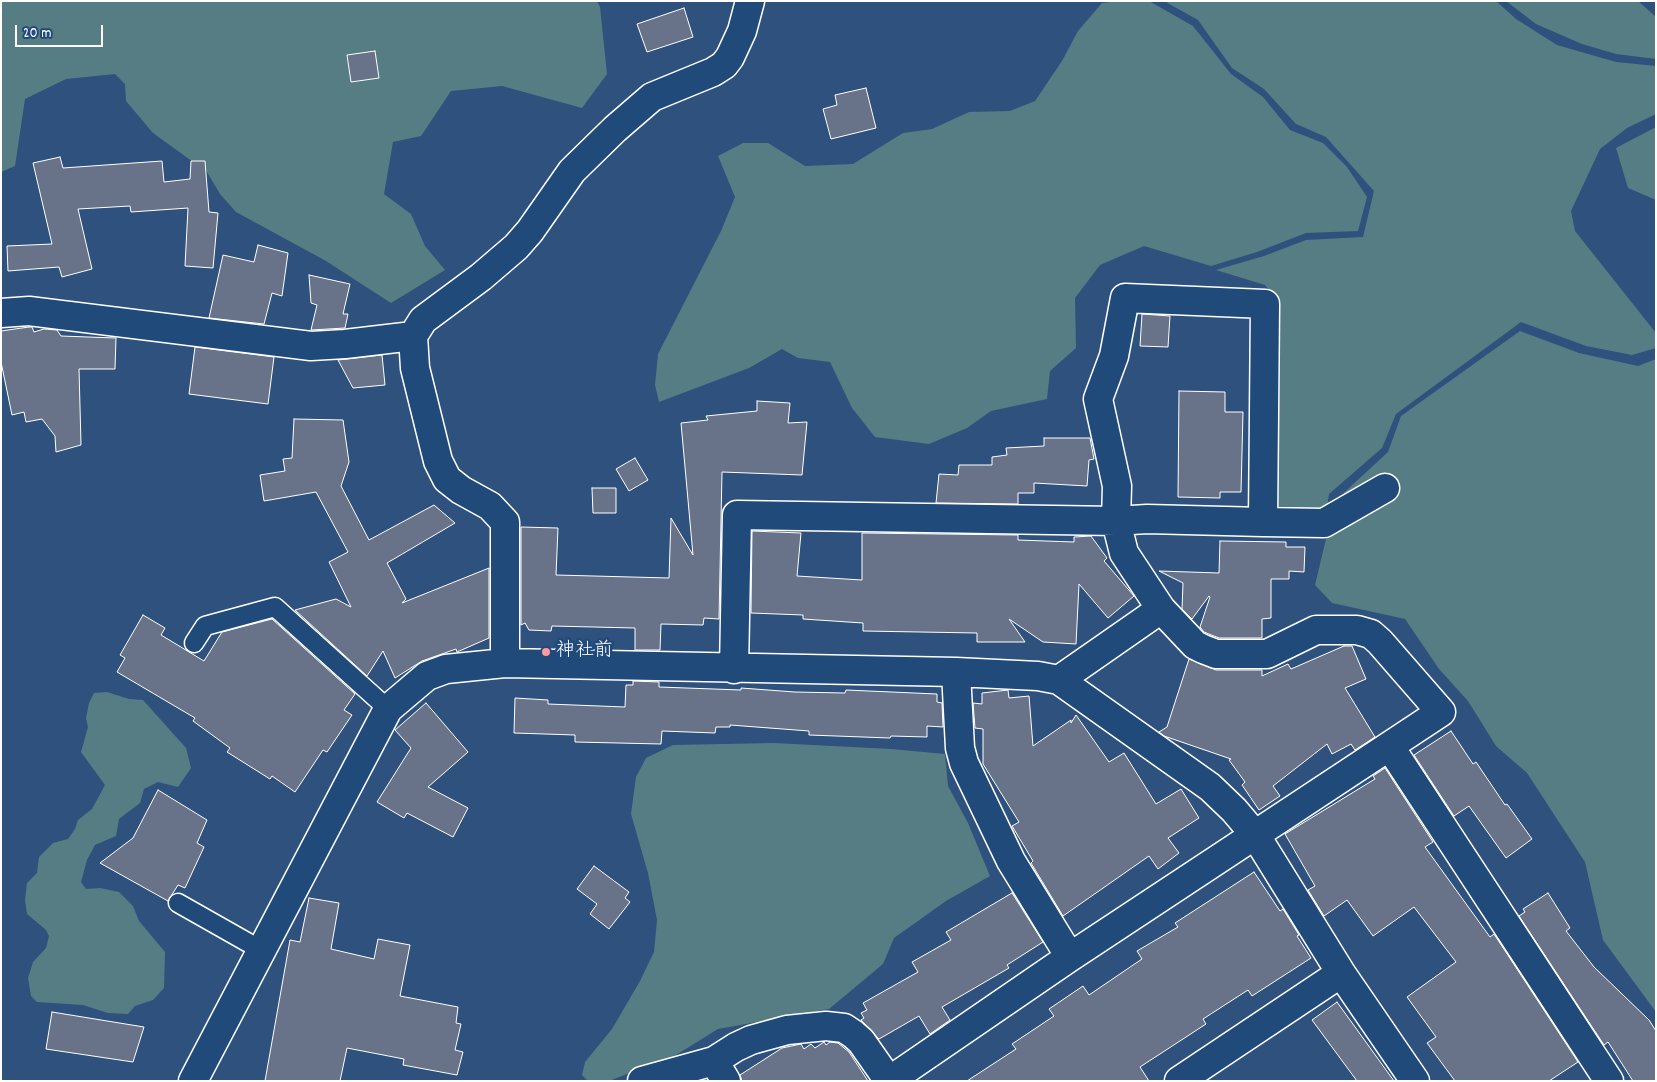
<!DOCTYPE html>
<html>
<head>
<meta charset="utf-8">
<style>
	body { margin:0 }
	#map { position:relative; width:1657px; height:1082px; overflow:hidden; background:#2e527d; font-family:Dekko,sans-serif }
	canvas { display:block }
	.frame { position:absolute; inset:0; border:2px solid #fff; pointer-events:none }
	.scale { position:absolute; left:15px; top:25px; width:88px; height:22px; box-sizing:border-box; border:2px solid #fff; border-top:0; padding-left:6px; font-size:15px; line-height:18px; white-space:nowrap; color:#fff; -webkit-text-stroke:4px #1f4a7a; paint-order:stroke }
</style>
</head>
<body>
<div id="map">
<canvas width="1657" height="1082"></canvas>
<div class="frame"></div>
<div class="scale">20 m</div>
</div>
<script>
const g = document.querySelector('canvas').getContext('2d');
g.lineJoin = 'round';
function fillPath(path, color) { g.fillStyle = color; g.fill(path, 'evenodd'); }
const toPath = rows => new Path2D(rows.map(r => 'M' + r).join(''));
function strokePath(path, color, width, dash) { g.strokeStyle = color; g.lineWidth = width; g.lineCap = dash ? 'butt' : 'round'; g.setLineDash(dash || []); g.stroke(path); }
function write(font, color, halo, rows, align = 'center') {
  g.font = font + ' Dekko,"Klee One",sans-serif'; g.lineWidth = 5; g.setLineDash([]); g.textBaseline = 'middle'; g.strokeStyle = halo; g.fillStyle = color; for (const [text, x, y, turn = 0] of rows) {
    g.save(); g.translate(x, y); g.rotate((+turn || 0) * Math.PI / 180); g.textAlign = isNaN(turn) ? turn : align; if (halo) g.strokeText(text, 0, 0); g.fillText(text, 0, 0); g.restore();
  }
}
fillPath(toPath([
	[1,1,597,1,600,7,607,74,582,108,502,86,451,91,421,136,393,142,384,194,411,214,425,246,445,270,391,303,326,261,236,212,220,194,207,172,153,133,126,101,125,84,115,74,66,79,25,99,15,166,1,172],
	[1120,1,1149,1,1193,26,1231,74,1263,97,1290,130,1323,143,1347,167,1367,197,1358,231,1306,233,1257,252,1211,266,1144,246,1100,265,1075,298,1076,348,1050,371,1047,399,991,411,967,428,929,444,875,437,852,408,830,362,798,358,782,349,749,368,659,402,655,385,658,354,721,231,735,197,718,156,743,143,768,143,805,166,853,164,903,133,932,129,969,112,1010,111,1035,101,1062,61,1078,31,1102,3],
	[1164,1,1496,1,1516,19,1557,45,1616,62,1656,66,1656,114,1627,128,1600,149,1571,211,1575,231,1656,333,1656,348,1632,355,1586,346,1521,322,1396,414,1382,448,1329,494,1326,514,1271,510,1275,297,1265,285,1216,270,1264,256,1306,240,1363,237,1374,191,1326,137,1296,124,1264,89,1232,68,1198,20],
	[1506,1,1638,1,1656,17,1656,59,1616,54,1582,44,1536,24],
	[1656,127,1656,200,1628,188,1616,148],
	[1520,331,1579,353,1638,366,1656,359,1656,1012,1603,940,1585,862,1527,773,1496,746,1468,701,1439,669,1405,619,1332,603,1315,585,1335,501,1388,452,1401,416],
	[107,692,129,699,143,700,186,748,191,768,178,787,158,782,144,789,140,803,119,819,116,836,95,845,87,860,81,882,86,889,100,888,119,892,133,906,139,921,165,952,164,988,153,1000,135,1006,128,1014,108,1013,83,1005,37,1002,31,996,28,978,33,962,46,948,49,936,46,930,27,914,25,900,27,883,37,873,39,857,53,843,68,839,75,829,78,820,92,809,105,785,81,752,88,727,86,718,89,703,94,693],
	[774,743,891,749,945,754,948,786,968,823,990,876,946,901,894,938,883,964,829,1009,718,1029,676,1055,609,1081,588,1081,582,1075,585,1062,612,1029,640,981,654,952,657,920,648,873,631,814,636,777,646,758,673,745]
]), '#567d83');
const building = toPath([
	[684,8,693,37,647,52,637,24,684,8],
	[375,51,379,78,351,82,347,55,375,51],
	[866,88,876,128,831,139,823,109,837,105,835,95,866,88],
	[60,157,63,168,162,161,164,182,190,179,191,161,205,161,209,212,218,213,213,268,185,266,188,208,131,212,130,206,78,209,92,269,62,277,59,267,8,271,7,246,52,244,33,163,60,157],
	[258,245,288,253,282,296,272,293,264,324,209,318,223,255,254,262,258,245],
	[309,275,350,284,343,314,348,314,345,328,311,330,317,305,311,303,309,275],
	[1142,314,1170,316,1168,347,1140,346,1142,314],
	[29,327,32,327,34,332,44,329,57,330,61,336,116,338,115,369,79,369,81,445,56,452,55,436,42,419,26,422,24,412,12,415,1,362,1,331,29,327],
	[195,347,274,357,268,404,189,394,195,347],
	[382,355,385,385,353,388,338,360,382,355],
	[1179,391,1225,392,1225,412,1243,412,1241,492,1220,492,1220,498,1178,497,1179,391],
	[757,401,790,403,788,423,807,422,802,475,722,472,719,619,704,618,703,625,661,624,660,650,635,650,635,628,552,626,551,631,529,630,525,623,521,625,521,527,558,528,556,575,669,578,671,518,693,555,681,423,708,420,706,416,757,411,757,401],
	[294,419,343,420,349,462,341,486,369,540,434,505,455,523,387,563,406,599,402,603,489,568,489,638,457,652,456,649,422,661,395,678,383,651,367,676,295,610,336,599,351,607,329,562,348,552,316,492,264,501,260,475,285,471,283,459,292,458,294,419],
	[1044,438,1090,438,1094,459,1089,460,1087,486,1034,483,1034,493,1018,493,1018,504,936,503,939,474,958,475,959,465,992,465,992,457,1007,455,1006,448,1044,446,1044,438],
	[635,458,648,480,629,491,616,469,635,458],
	[592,488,616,488,616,513,593,513,592,488],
	[752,531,801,533,797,576,862,580,862,533,1018,535,1018,540,1074,542,1074,537,1091,536,1107,558,1104,561,1134,596,1108,618,1079,584,1076,644,1043,642,1009,619,1025,642,977,642,977,633,863,631,863,623,803,619,803,615,751,613,752,531],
	[1220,541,1286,542,1286,547,1305,547,1304,572,1289,571,1289,579,1271,579,1271,618,1262,619,1262,638,1219,638,1204,632,1200,627,1210,597,1209,596,1192,619,1182,609,1183,583,1159,571,1219,573,1220,541],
	[143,615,165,628,161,635,204,661,222,632,272,619,355,694,344,710,352,715,327,752,323,750,295,792,272,776,270,779,227,752,230,748,193,721,195,718,117,672,125,658,120,655,143,615],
	[1344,646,1352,646,1366,679,1345,688,1375,737,1355,750,1351,744,1332,754,1327,744,1273,786,1280,796,1259,810,1242,785,1245,782,1229,760,1231,759,1164,736,1159,732,1167,727,1189,659,1216,670,1262,670,1262,676,1288,664,1291,669,1344,646],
	[633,681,659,682,659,687,741,690,741,688,795,692,845,693,846,690,937,694,937,702,942,703,943,727,927,726,927,737,891,736,890,738,809,735,809,731,730,725,730,727,716,727,715,733,662,731,661,744,575,742,575,735,514,733,515,698,548,700,548,704,625,707,626,685,633,685,633,681],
	[1008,690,1009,698,1029,696,1033,746,1071,720,1071,723,1076,715,1109,762,1124,753,1156,804,1181,789,1199,818,1168,838,1179,853,1158,869,1149,856,1063,916,1031,863,1033,861,1012,826,1019,822,983,764,983,729,975,728,973,703,982,704,982,693,1008,690],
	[426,703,468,752,428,787,468,808,453,837,407,813,404,818,377,802,411,748,395,730,426,703],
	[1451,731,1473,764,1476,762,1505,805,1507,804,1532,839,1506,858,1469,806,1454,816,1414,755,1451,731],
	[1385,768,1433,842,1425,847,1490,937,1494,934,1578,1062,1549,1081,1455,1081,1427,1043,1436,1037,1407,997,1456,962,1414,907,1373,936,1347,900,1324,916,1308,890,1315,886,1285,834,1375,779,1373,776,1385,768],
	[158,790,207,820,197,843,204,847,185,888,178,885,168,901,100,863,133,838,158,790],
	[594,866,629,892,625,898,630,902,609,929,590,914,597,904,577,889,594,866],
	[1254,872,1280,911,1283,909,1299,935,1297,936,1311,958,1252,996,1248,990,1203,1019,1206,1024,1140,1067,1149,1081,967,1081,1016,1049,1012,1044,1054,1016,1049,1009,1083,986,1089,995,1142,959,1137,951,1178,927,1175,923,1254,872],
	[1012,893,1043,942,1007,965,1009,968,942,1007,950,1020,930,1034,919,1016,879,1039,861,1020,864,1018,861,1013,867,1010,863,1003,918,972,912,962,951,940,946,932,1012,893],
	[1548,893,1570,928,1566,931,1594,967,1649,1020,1656,1031,1656,1081,1633,1081,1608,1042,1604,1045,1519,916,1525,912,1523,909,1548,893],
	[309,898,339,903,331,949,374,959,378,939,410,945,400,996,458,1007,456,1023,461,1024,455,1050,463,1052,457,1075,403,1065,404,1059,347,1048,340,1081,265,1081,290,940,300,942,309,898],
	[1337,1002,1394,1081,1357,1081,1312,1020,1337,1002],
	[52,1012,144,1027,133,1062,46,1049,52,1012],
	[824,1042,826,1045,830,1042,838,1043,849,1052,868,1081,742,1081,740,1075,782,1048,801,1044,804,1049,811,1044,815,1048,824,1042]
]);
fillPath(building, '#687288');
strokePath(building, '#fff', 1);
const lane = toPath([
	[194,643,205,626,275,607,388,709],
	[178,903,261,950]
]);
const street = toPath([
	[1,313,29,311,311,346,345,344,413,336],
	[1263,522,1324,523,1385,488],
	[505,663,505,522,490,506,461,490,447,479,438,461,415,368,413,336,423,320,481,277,516,247,530,231,572,171,615,129,652,97,713,72,724,65,730,57,742,31,750,1],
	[734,669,737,515,1116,521,1117,486,1098,399,1114,356,1125,298,1265,304,1263,522,1147,519,1116,521,1124,553,1161,609,1195,645,1203,649,1216,654,1267,654,1316,630,1357,630,1371,634,1380,642,1441,712,1070,957,889,1081],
	[956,672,960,748,964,763,1011,861,1070,957],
	[1059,680,1161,609],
	[1390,747,1609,1081],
	[193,1081,388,709,427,676,446,669,505,663,956,672,1038,676,1059,680,1210,787,1234,810,1256,836,1341,973,1415,1081],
	[642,1081,714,1061],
	[726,1081,714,1061,736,1047,751,1040,787,1030,826,1026,844,1028,853,1034,861,1041,889,1081],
	[1179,1081,1341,973]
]);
strokePath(lane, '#fff', 21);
strokePath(street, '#fff', 31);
strokePath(lane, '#1f4a7a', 18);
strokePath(street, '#1f4a7a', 28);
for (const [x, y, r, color] of [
	[546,652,5,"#ff9aa2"]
]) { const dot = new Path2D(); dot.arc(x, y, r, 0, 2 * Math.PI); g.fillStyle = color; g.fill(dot); strokePath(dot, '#1f4a7a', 2); }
write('19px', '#fff', '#1f4a7a', [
	["神社前",556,652]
], 'left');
</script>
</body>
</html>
